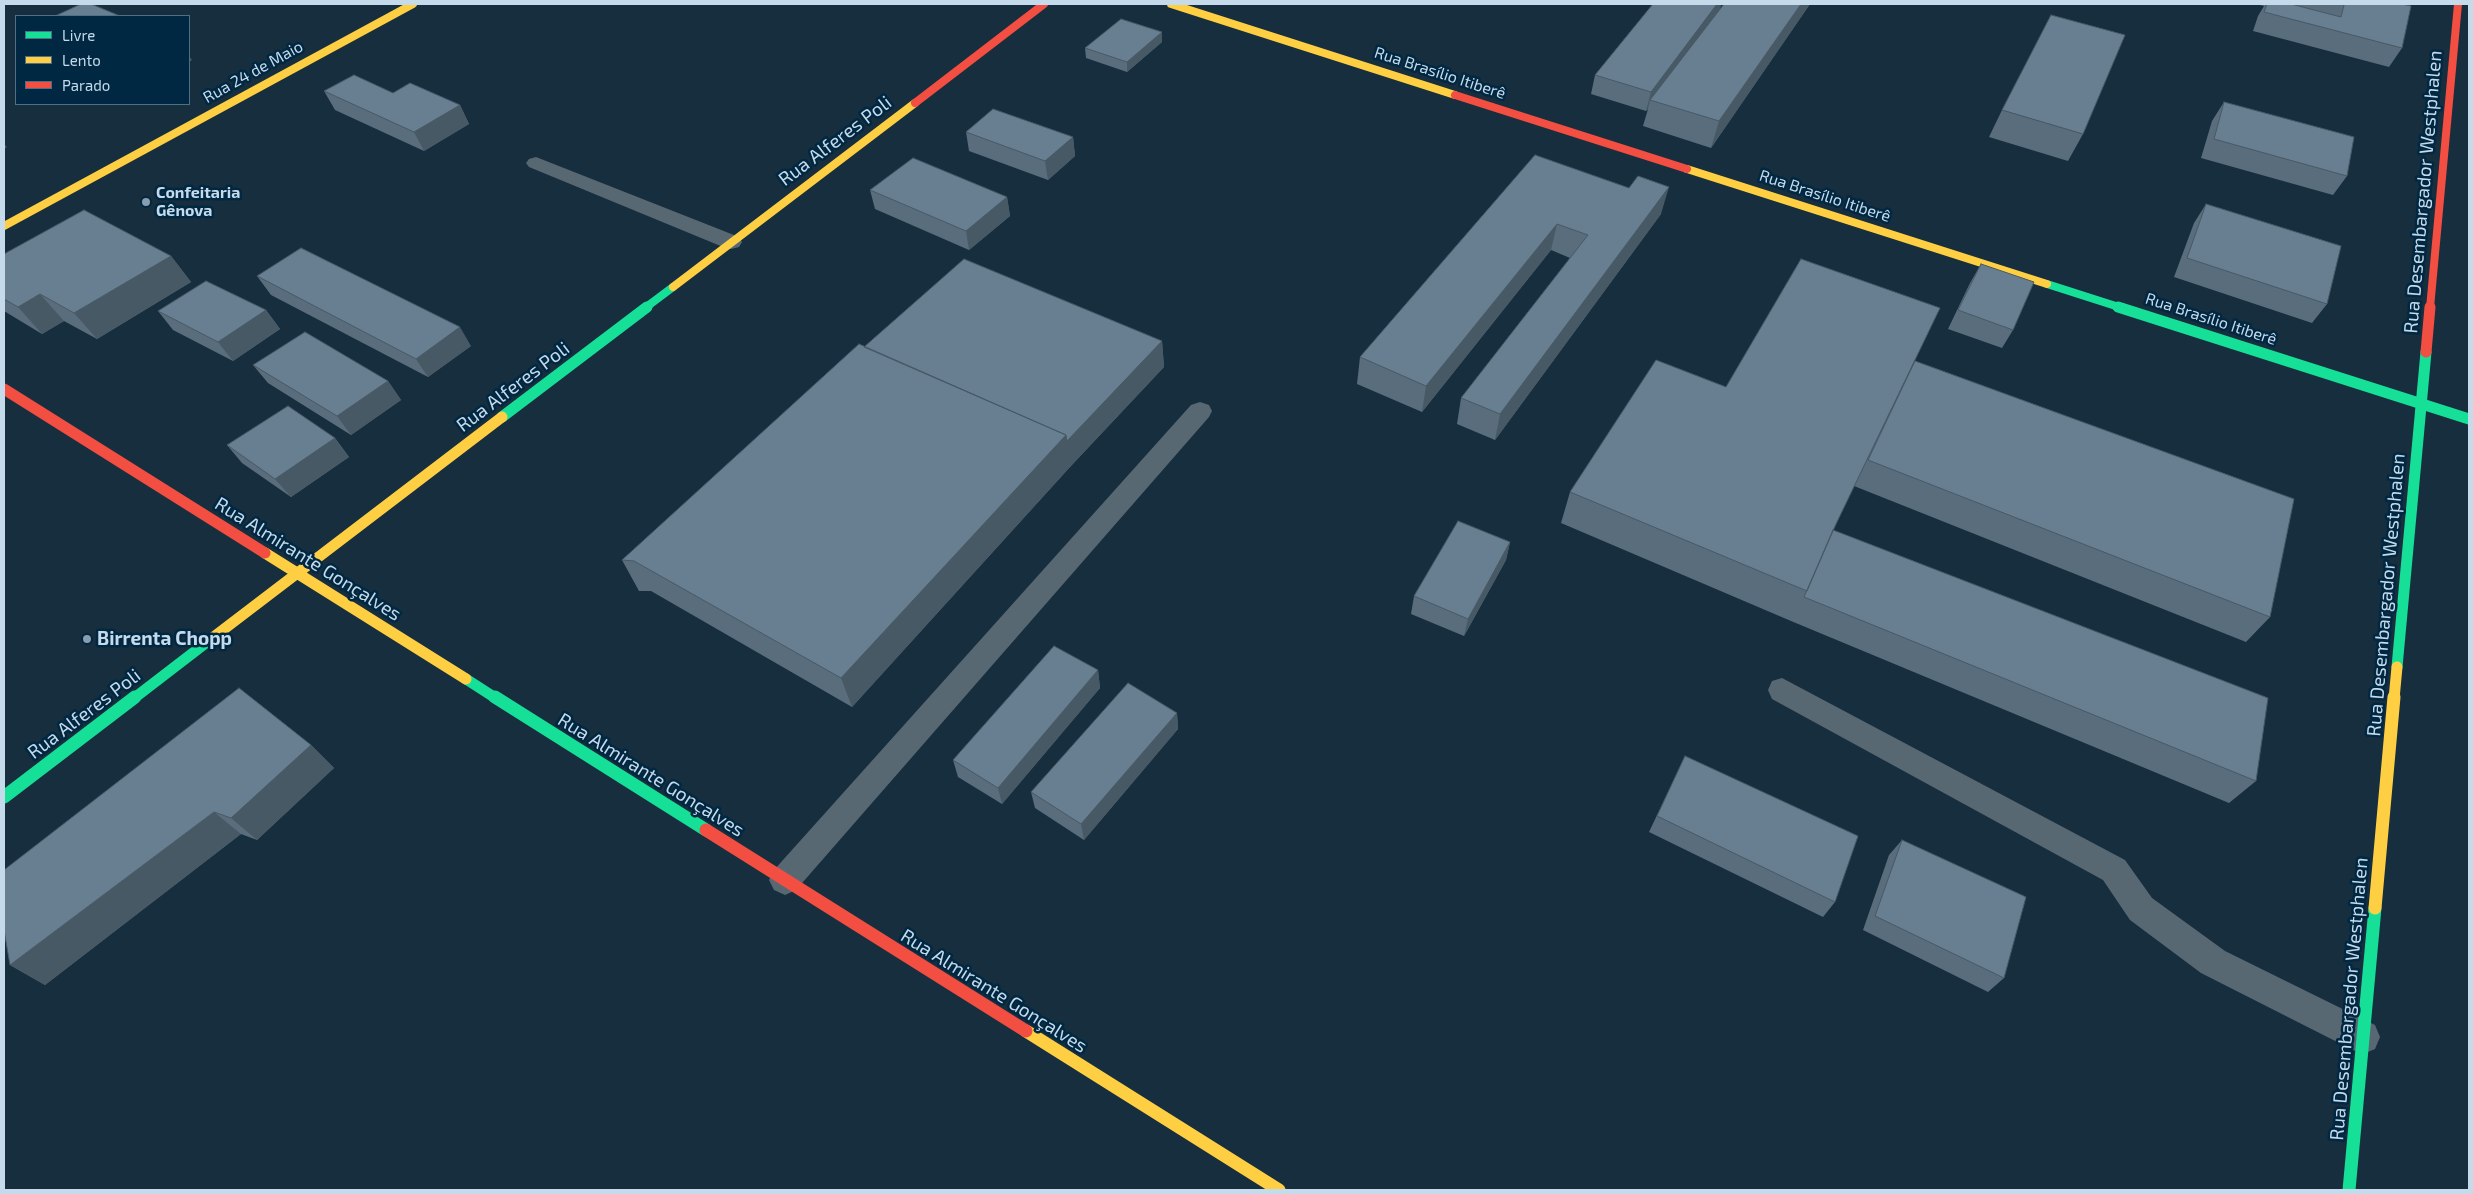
<!DOCTYPE html>
<html>
<head>
<meta charset="utf-8">
<style>
	body { margin:0 }
	#map { position:relative; width:2473px; height:1194px; overflow:hidden; background:#172e3e; font-family:"Exo 2",sans-serif }
	canvas { display:block }
	.frame { position:absolute; inset:0; border:5px solid #c5daeb; pointer-events:none }
	.legend { position:absolute; left:15px; top:15px; width:175px; height:90px; box-sizing:border-box; background:#002842; border:1px solid #4f6f86; margin:0; padding:6px 9px; list-style:none; font-size:15px; color:#c5daeb }
	.legend li { display:flex; align-items:center; gap:10px; height:25px }
	.legend b { width:25px; border:1px solid #4f6f86 }
</style>
</head>
<body>
<div id="map">
<canvas width="2473" height="1194"></canvas>
<div class="frame"></div>
<ul class="legend">
<li><b style="height:6px;background:#16e098"></b>Livre</li>
<li><b style="height:6px;background:#ffcf43"></b>Lento</li>
<li><b style="height:6px;background:#f24e42"></b>Parado</li>
</ul>
</div>
<script>
const g = document.querySelector('canvas').getContext('2d');
g.lineJoin = 'round';
const toPath = rows => new Path2D(rows.map(r => 'M' + r).join(''));
function fillPath(path, color) { g.fillStyle = color; g.fill(path, 'evenodd'); }
function strokePath(path, color, width, dash) { g.strokeStyle = color; g.lineWidth = width; g.lineCap = dash ? 'butt' : 'round'; g.setLineDash(dash || []); g.stroke(path); }
function write(font, color, halo, rows, align = 'center') {
  g.font = font + ' "Exo 2",sans-serif'; g.lineWidth = 5; g.setLineDash([]); g.textBaseline = 'middle'; g.strokeStyle = halo; g.fillStyle = color; for (const [text, x, y, turn = 0] of rows) {
    g.save(); g.translate(x, y); g.rotate((+turn || 0) * Math.PI / 180); g.textAlign = isNaN(turn) ? turn : align; if (halo) g.strokeText(text, 0, 0); g.fillText(text, 0, 0); g.restore();
  }
}
fillPath(toPath([
	[536,157,739,237,742,242,739,247,731,249,723,247,529,167,526,163,529,159,536,157],
	[1200,402,1209,405,1212,411,1209,417,796,890,785,895,774,890,769,880,774,870,1191,405,1200,402],
	[1782,678,2125,860,2152,898,2225,951,2375,1025,2380,1037,2375,1049,2363,1054,2351,1049,2201,973,2130,920,2103,880,1772,699,1768,690,1772,681,1782,678]
]), '#586873');
strokePath(toPath([
	[2047,284,2122,308],
	[645,308,673,287]
]), '#16e098', 8);
strokePath(toPath([
	[2118,307,2469,419],
	[502,417,647,307],
	[2397,667,2426,352],
	[466,679,497,699],
	[133,699,211,639]
]), '#16e098', 11);
strokePath(toPath([
	[495,697,706,830],
	[4,797,135,697],
	[2349,1190,2375,908]
]), '#16e098', 13);
strokePath(toPath([
	[1171,4,1455,95],
	[1687,169,2047,284],
	[4,226,413,4],
	[673,287,915,103]
]), '#ffcf43', 8);
strokePath(toPath([
	[265,553,466,679],
	[211,639,502,417],
	[2394,699,2397,667]
]), '#ffcf43', 11);
strokePath(toPath([
	[2375,908,2394,697],
	[1026,1031,1279,1190]
]), '#ffcf43', 13);
strokePath(toPath([
	[1455,95,1687,169],
	[915,103,1044,4],
	[2430,308,2458,4]
]), '#f24e42', 8);
strokePath(toPath([
	[2426,352,2430,307],
	[4,389,265,553]
]), '#f24e42', 11);
strokePath(toPath([
	[706,830,1026,1031]
]), '#f24e42', 13);
fillPath(toPath([
	[1653,4,1721,4,1720,9,1724,4,1810,4,1711,148,1643,126,1648,109,1646,111,1591,94,1595,75],
	[2256,4,2402,4,2402,48,2389,67,2253,31,2258,16,2264,6],
	[1162,32,1162,42,1127,72,1086,58,1085,48],
	[324,91,393,93,460,105,469,124,424,151,335,110],
	[2224,102,2347,176,2333,195,2201,158,2212,121],
	[2002,110,2083,134,2068,161,1989,137],
	[966,132,1073,137,1075,156,1048,180,969,151],
	[1535,155,1661,214,1495,440,1457,424,1461,398,1570,258,1551,250,1422,412,1357,384,1360,357],
	[870,190,1007,197,1010,216,969,250,875,209],
	[2206,204,2327,304,2312,323,2174,277,2194,223],
	[4,254,171,256,191,282,97,339,64,321,42,334,4,311],
	[1981,264,2013,330,2002,348,1948,329,1970,283],
	[257,276,471,346,428,377,271,295],
	[266,310,280,329,233,361,173,330,158,311],
	[1162,341,1164,367,1070,467,852,707,651,591,639,591,622,560,864,347],
	[253,365,388,381,401,400,351,435,268,383],
	[1911,369,2270,617,2246,642,1854,486,1833,530,2256,781,2229,803,1791,621,1561,523,1570,492,1726,387],
	[335,438,349,457,291,497,242,463,227,445],
	[1510,542,1506,560,1464,636,1411,614,1414,596],
	[1098,670,1100,688,1002,804,958,777,953,760],
	[239,688,311,745,334,768,257,840,241,834,45,985,10,965],
	[1177,713,1178,729,1084,840,1035,808,1031,792],
	[1685,756,1835,902,1823,917,1649,832],
	[1902,840,2004,978,1988,992,1863,930,1889,855]
]), '#596d7d');
fillPath(toPath([
	[1717,4,1721,4,1719,13,1650,100,1648,109,1646,111,1651,92],
	[1801,4,1810,4,1711,148,1719,121],
	[1162,32,1162,42,1127,72,1127,62],
	[189,56,192,60,189,62],
	[460,105,469,124,424,151,414,132],
	[1073,137,1075,156,1048,180,1045,161],
	[4,144,7,147,4,149],
	[1669,187,1661,214,1495,440,1500,414],
	[1007,197,1010,216,969,250,966,231],
	[1557,224,1551,250,1422,412,1426,386],
	[171,256,191,282,97,339,74,313],
	[40,294,64,321,42,334,18,307],
	[266,310,280,329,233,361,218,342],
	[460,327,471,346,428,377,416,359],
	[1162,341,1164,367,1070,467,852,707,841,678,1066,435],
	[388,381,401,400,351,435,337,416],
	[335,438,349,457,291,497,275,479],
	[1510,542,1506,560,1464,636,1468,619],
	[1098,670,1100,688,1002,804,998,788],
	[1177,713,1178,729,1084,840,1081,824],
	[311,745,334,768,257,840,231,818],
	[214,812,241,834,45,985,10,965]
]), '#485966');
const building = toPath([
	[81,4,91,4,120,16,55,16,81,4],
	[1653,4,1717,4,1651,92,1595,75,1653,4],
	[1724,4,1801,4,1719,121,1650,100,1724,4],
	[2267,4,2291,4,2341,17,2344,5,2340,4,2402,4,2411,6,2402,48,2264,12,2267,4],
	[2051,15,2125,35,2083,134,2002,110,2051,15],
	[1121,19,1162,32,1127,62,1085,48,1121,19],
	[354,75,393,93,410,83,460,105,414,132,324,91,354,75],
	[2224,102,2354,137,2347,176,2214,139,2224,102],
	[993,109,1073,137,1045,161,966,132,993,109],
	[1535,155,1629,188,1638,176,1669,187,1500,414,1461,398,1588,235,1557,224,1426,386,1360,357,1535,155],
	[913,158,1007,197,966,231,870,190,913,158],
	[2206,204,2341,246,2327,304,2187,258,2206,204],
	[84,210,171,256,74,313,40,294,18,307,4,299,4,254,84,210],
	[301,248,460,327,416,359,257,276,301,248],
	[964,259,1162,341,1067,441,1066,435,864,347,964,259],
	[1801,259,1940,308,1836,524,1807,591,1570,492,1656,360,1726,387,1801,259],
	[1981,264,2034,282,2013,330,1958,310,1981,264],
	[206,281,266,310,218,342,158,311,206,281],
	[305,332,388,381,337,416,253,365,305,332],
	[859,344,1066,435,841,678,634,561,622,560,859,344],
	[1915,361,2294,499,2270,617,1868,460,1915,361],
	[288,406,335,438,275,479,227,445,288,406],
	[1458,521,1510,542,1468,619,1414,596,1458,521],
	[1833,530,2268,698,2256,781,1804,597,1833,530],
	[1054,646,1098,670,998,788,953,760,1054,646],
	[1128,683,1177,713,1081,824,1031,792,1128,683],
	[239,688,311,745,231,818,214,812,10,965,4,930,4,870,239,688],
	[1685,756,1858,836,1835,902,1657,816,1685,756],
	[1902,840,2026,897,2004,978,1875,916,1902,840]
]);
fillPath(building, '#677f91');
strokePath(building, '#485966', 1);
for (const [x, y, r, color] of [
	[146,202,5,"#889eae"],
	[87,639,5,"#889eae"]
]) { const dot = new Path2D(); dot.arc(x, y, r, 0, 2 * Math.PI); g.fillStyle = color; g.fill(dot); strokePath(dot, '#002842', 2); }
write('16px', '#c5daeb', '#002842', [
	["Rua 24 de Maio",253,72,-29],
	["Rua Brasílio Itiberê",1440,73,18],
	["Rua Brasílio Itiberê",1825,196,18],
	["Rua Brasílio Itiberê",2211,319,18]
]);
write('bold 16px', '#c5daeb', '#002842', [
	["Confeitaria",156,193],
	["Gênova",156,211]
], 'left');
write('19px', '#c5daeb', '#002842', [
	["Rua Alferes Poli",835,141,-37],
	["Rua Desembargador Westphalen",2423,192,-85],
	["Rua Alferes Poli",513,387,-37],
	["Rua Almirante Gonçalves",308,559,32],
	["Rua Desembargador Westphalen",2386,595,-85],
	["Rua Alferes Poli",84,714,-37],
	["Rua Almirante Gonçalves",651,775,32],
	["Rua Almirante Gonçalves",994,991,32],
	["Rua Desembargador Westphalen",2349,999,-85]
]);
write('bold 19px', '#c5daeb', '#002842', [
	["Birrenta Chopp",97,639]
], 'left');
</script>
</body>
</html>
